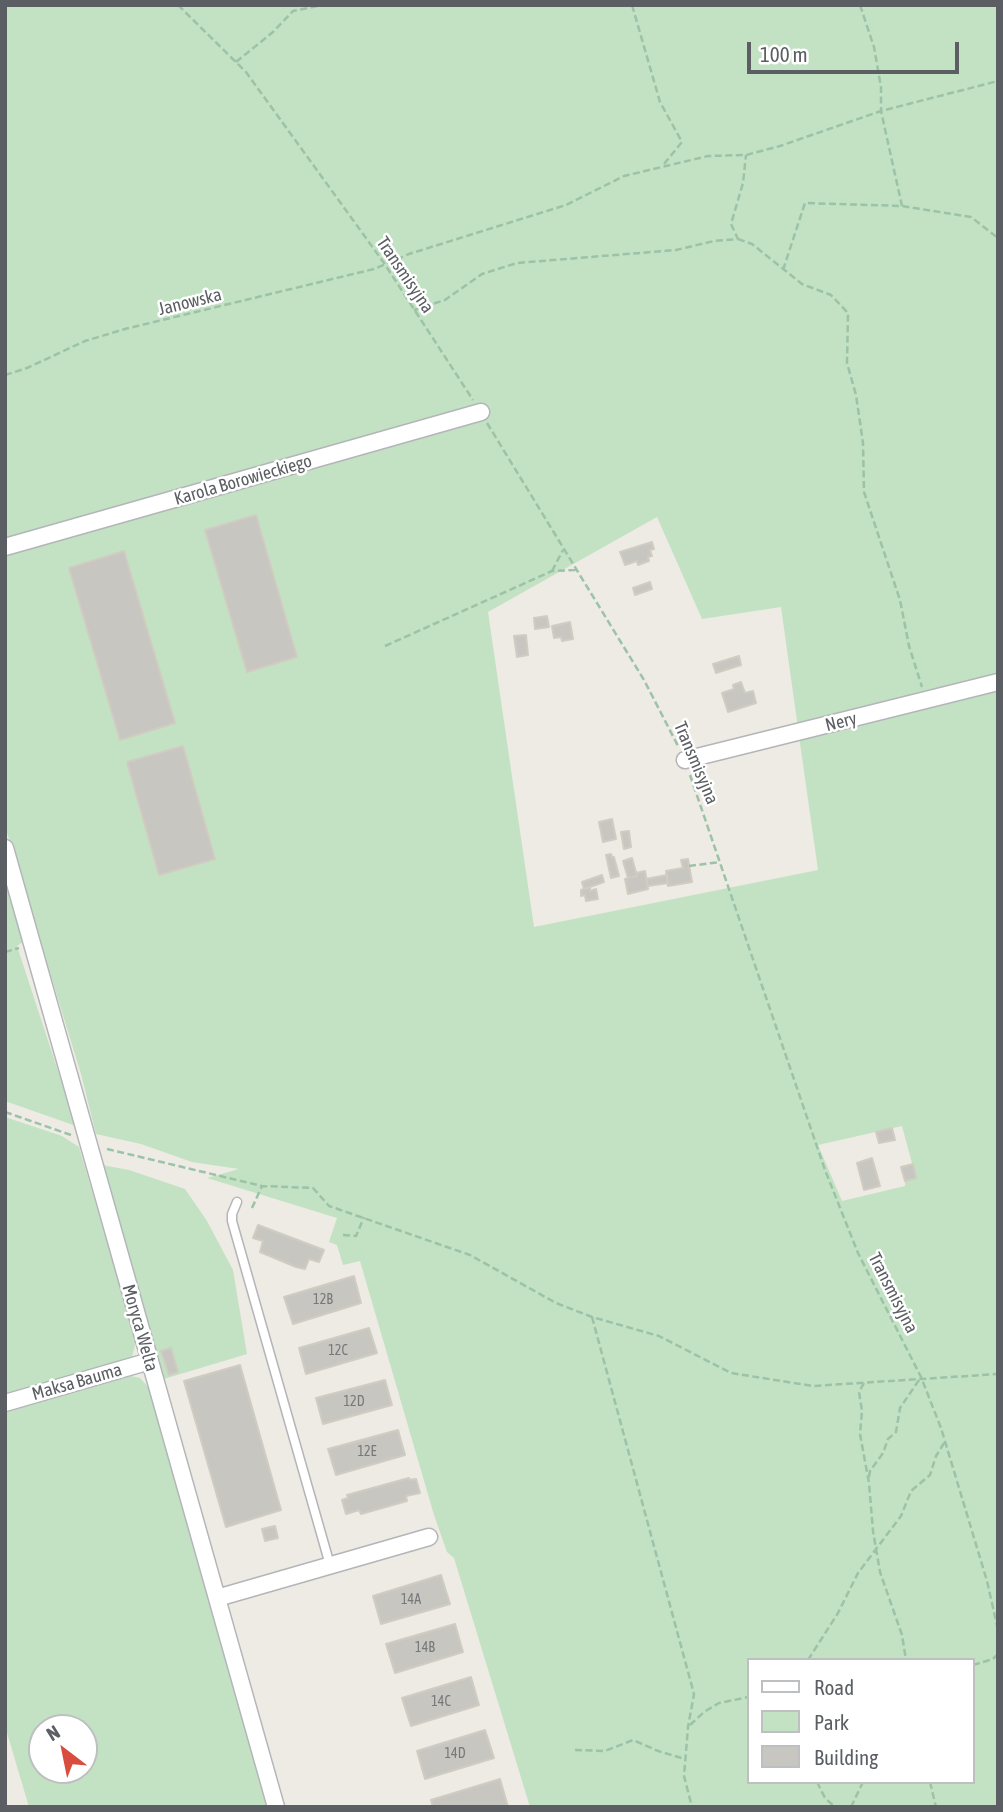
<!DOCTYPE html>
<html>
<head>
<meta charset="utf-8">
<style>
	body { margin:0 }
	#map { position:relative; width:1003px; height:1812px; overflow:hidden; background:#edebe3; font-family:"Asap Condensed",sans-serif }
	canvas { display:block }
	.frame { position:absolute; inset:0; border:7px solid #5b5e62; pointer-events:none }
	.legend { position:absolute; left:747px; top:1658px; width:228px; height:126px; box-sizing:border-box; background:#fff; border:2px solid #bdbfc0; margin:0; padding:9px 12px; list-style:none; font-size:21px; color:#5b5e62 }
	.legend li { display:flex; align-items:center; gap:14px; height:35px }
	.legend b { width:35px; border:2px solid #bdbfc0 }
	.north { position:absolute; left:28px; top:1714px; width:70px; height:70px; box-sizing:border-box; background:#fff; border:2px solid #bdbfc0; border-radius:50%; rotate:328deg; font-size:19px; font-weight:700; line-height:28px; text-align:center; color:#5b5e62 }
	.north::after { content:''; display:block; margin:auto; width:24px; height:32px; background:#d84d3e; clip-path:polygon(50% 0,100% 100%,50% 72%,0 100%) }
	.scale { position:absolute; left:747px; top:42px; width:212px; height:32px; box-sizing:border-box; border:4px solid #5b5e62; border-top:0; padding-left:9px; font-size:21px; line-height:24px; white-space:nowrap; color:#5b5e62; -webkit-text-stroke:5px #fff; paint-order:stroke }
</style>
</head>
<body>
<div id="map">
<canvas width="1003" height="1812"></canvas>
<div class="frame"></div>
<ul class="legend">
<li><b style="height:9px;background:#fff"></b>Road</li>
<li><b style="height:19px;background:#c2e2c3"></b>Park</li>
<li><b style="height:19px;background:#c8c6c0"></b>Building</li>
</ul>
<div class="north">N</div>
<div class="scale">100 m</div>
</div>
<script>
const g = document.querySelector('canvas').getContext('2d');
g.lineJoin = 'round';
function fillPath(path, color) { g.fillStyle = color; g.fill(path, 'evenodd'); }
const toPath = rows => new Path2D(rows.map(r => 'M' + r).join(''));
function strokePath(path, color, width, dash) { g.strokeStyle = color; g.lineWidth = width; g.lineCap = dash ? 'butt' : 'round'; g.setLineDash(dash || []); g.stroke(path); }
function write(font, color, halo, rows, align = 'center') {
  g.font = font + ' "Asap Condensed",sans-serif'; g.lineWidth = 5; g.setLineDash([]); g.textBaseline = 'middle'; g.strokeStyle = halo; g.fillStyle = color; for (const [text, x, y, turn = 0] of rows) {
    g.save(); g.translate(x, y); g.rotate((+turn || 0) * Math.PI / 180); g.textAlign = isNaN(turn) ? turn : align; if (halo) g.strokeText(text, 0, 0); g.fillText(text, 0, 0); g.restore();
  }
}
fillPath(toPath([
	[5,5,998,5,998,682,798,728,781,607,702,619,657,517,488,612,534,927,818,870,799,736,998,686,998,1807,530,1807,454,1558,447,1552,434,1515,360,1261,343,1265,337,1245,329,1242,337,1218,207,1178,239,1169,192,1162,141,1144,96,1134,81,1074,5,826],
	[902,1126,916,1178,905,1181,905,1186,842,1201,818,1145],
	[749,1660,973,1660,973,1782,749,1782],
	[5,876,24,941,17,946,76,1126,5,1101],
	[5,1117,62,1136,79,1147,136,1341,132,1357,5,1395],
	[102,1165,129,1170,185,1189,207,1221,233,1270,247,1354,164,1379],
	[131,1376,140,1378,150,1389,253,1752,267,1748,284,1807,29,1807,5,1726,5,1412],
	[42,1728,84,1728,84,1770,42,1770]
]), '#c2e2c3');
const building = toPath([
	[256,515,297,657,247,672,205,530,256,515],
	[652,542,654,549,650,550,652,556,648,557,649,561,638,565,637,561,625,565,620,552,652,542],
	[124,551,175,723,120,740,69,568,124,551],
	[650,582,652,589,635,595,633,588,650,582],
	[547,616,549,627,535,629,534,618,547,616],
	[570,622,573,639,562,641,561,637,554,638,552,626,570,622],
	[526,635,528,655,517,657,514,636,526,635],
	[739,656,741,665,716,673,713,664,739,656],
	[741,682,745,693,753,691,756,703,728,712,722,693,734,689,733,685,741,682],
	[183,746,215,859,159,875,127,762,183,746],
	[612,819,616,839,603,842,599,822,612,819],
	[629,831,631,847,624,849,621,832,629,831],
	[611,854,612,857,614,857,619,876,611,878,606,855,611,854],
	[632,858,637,876,628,878,623,861,632,858],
	[688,859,692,882,668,886,666,871,683,868,681,860,688,859],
	[645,871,648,889,628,894,625,879,637,876,636,873,645,871],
	[602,875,604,882,584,889,582,882,602,875],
	[667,875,668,883,648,886,646,879,667,875],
	[590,887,590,891,596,889,598,899,586,901,585,895,581,896,581,890,590,887],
	[892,1128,895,1140,879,1143,876,1132,892,1128],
	[872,1158,880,1186,864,1190,857,1163,872,1158],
	[913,1164,916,1178,905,1181,901,1167,913,1164],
	[258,1225,324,1250,319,1262,309,1259,305,1269,296,1267,260,1252,263,1241,253,1238,258,1225],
	[354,1276,361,1303,293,1324,284,1297,354,1276],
	[369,1328,377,1353,306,1374,299,1348,369,1328],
	[171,1348,178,1372,169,1375,161,1351,171,1348],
	[240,1365,281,1510,226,1527,184,1381,240,1365],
	[385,1380,392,1405,323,1424,316,1398,385,1380],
	[398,1430,405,1455,336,1475,328,1449,398,1430],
	[409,1478,409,1480,416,1479,420,1493,406,1496,407,1501,361,1514,359,1510,346,1514,342,1500,348,1498,347,1495,409,1478],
	[275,1526,278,1538,265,1541,262,1529,275,1526],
	[441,1575,450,1604,381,1624,373,1596,441,1575],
	[455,1624,463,1652,395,1673,386,1644,455,1624],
	[471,1677,479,1705,411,1726,402,1698,471,1677],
	[485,1730,494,1758,425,1779,417,1751,485,1730],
	[500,1779,508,1807,433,1807,431,1800,500,1779]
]);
fillPath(building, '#c8c6c0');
strokePath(building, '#d1ccc2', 2);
const lane = toPath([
	[237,1202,232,1214,232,1221,330,1565]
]);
const street = toPath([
	[5,547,481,412],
	[685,760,998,682],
	[5,848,276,1807],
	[5,1403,150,1361],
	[217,1598,429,1537]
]);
strokePath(lane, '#b4b5b9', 11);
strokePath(street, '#b4b5b9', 19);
strokePath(toPath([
	[178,5,246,72,384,263,473,400],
	[632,5,660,102,682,142,664,164],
	[860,5,874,47,881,87,881,111,902,206],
	[236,62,273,32,293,11,323,5],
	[738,239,752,244,802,284,831,295,848,313,847,363,856,395,863,443,864,492,900,600,909,646,922,687],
	[783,270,805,203,902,206,971,217,998,238],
	[414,310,445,300,482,274,517,263,676,250,714,241,738,239,731,224,743,183,746,155],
	[5,375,27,368,85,341,125,329,374,269,409,254,566,205,624,176,708,156,746,155,780,146,881,111,998,81],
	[487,423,644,680,678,746],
	[552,571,563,550],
	[385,646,552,571,578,570],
	[690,775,825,1170,858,1253,921,1377,941,1428,987,1581,998,1630],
	[689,866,720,862],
	[5,952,19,948],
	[5,1112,71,1135],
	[107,1149,262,1186,313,1188,329,1206,470,1255,556,1303,592,1317,659,1336,731,1373,813,1386,998,1374],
	[252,1208,262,1186],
	[343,1235,356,1236,364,1217],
	[592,1317,694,1694,688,1727,684,1776,692,1807],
	[864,1383,859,1392,862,1411,860,1434,869,1483,873,1531,880,1572,902,1635,906,1660],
	[869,1477,870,1471,883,1453,888,1439,896,1432,900,1408,921,1377],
	[808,1660,838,1613,858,1573,901,1516,911,1491,930,1475,936,1456,944,1443],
	[973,1665,993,1659,998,1654],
	[690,1725,704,1712,719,1703,749,1697],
	[575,1750,605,1751,633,1740,658,1751,685,1759],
	[817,1782,825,1798,835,1807],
	[930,1782,936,1807],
	[851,1807,863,1782]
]), '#9cc2a8', 2.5, [7, 3.5]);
strokePath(lane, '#fff', 8);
strokePath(street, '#fff', 16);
write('14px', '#76787a', null, [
	["12B",323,1300],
	["12C",338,1351],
	["12D",354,1402],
	["12E",367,1452],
	["14A",411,1600],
	["14B",425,1648],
	["14C",441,1702],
	["14D",455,1754]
]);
write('18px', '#5b5e62', '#fff', [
	["Transmisyjna",405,275,56],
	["Janowska",190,302,-14],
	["Karola Borowieckiego",243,480,-16],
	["Nery",841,722,-14],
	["Transmisyjna",696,763,67],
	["Transmisyjna",893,1293,63],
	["Moryca Welta",140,1328,74],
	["Maksa Bauma",77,1382,-16]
]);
</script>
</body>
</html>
